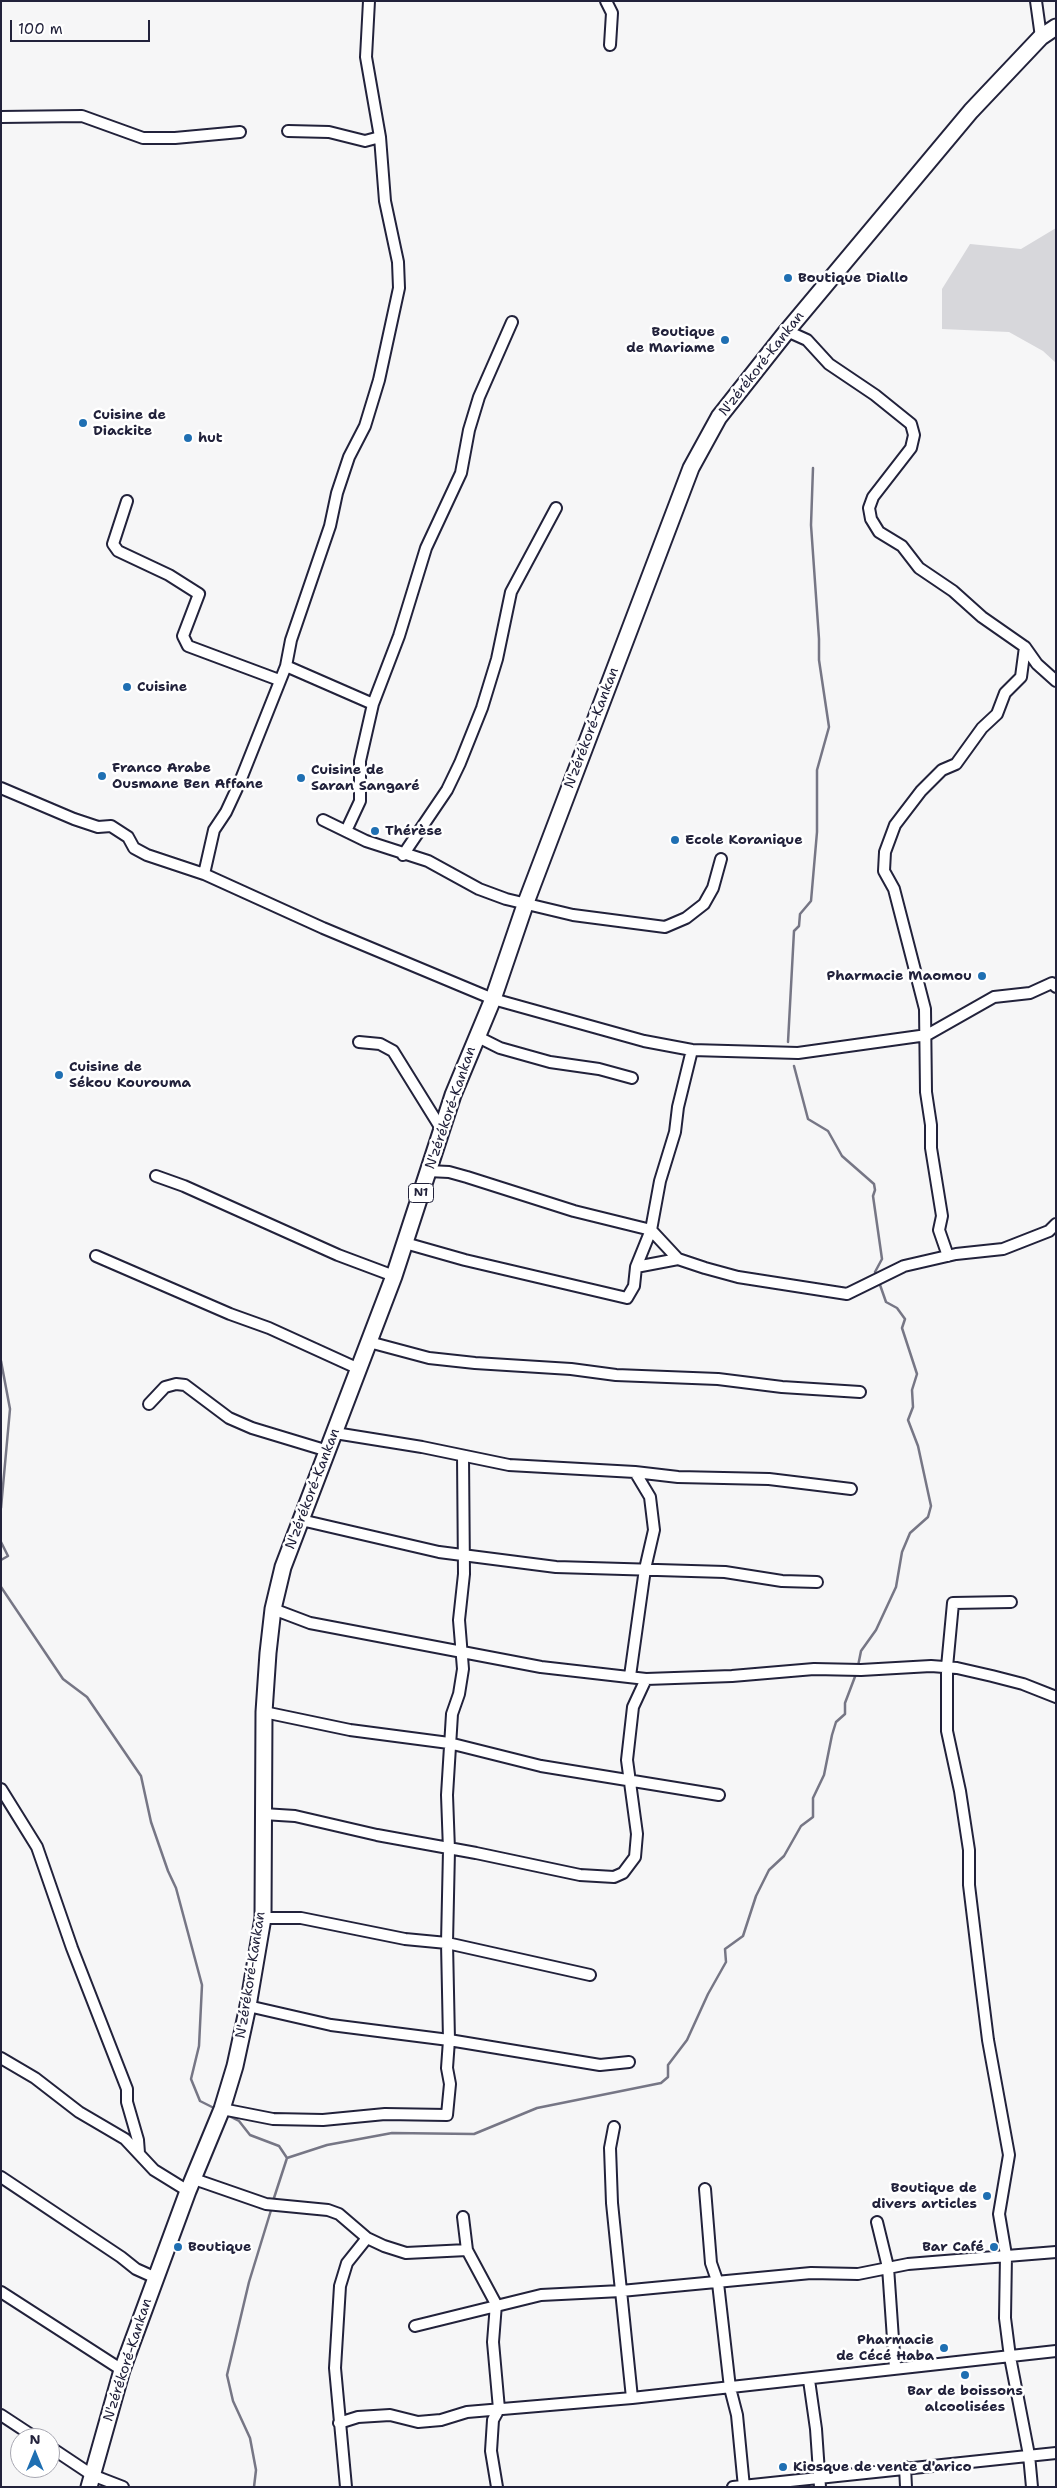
<!DOCTYPE html>
<html>
<head>
<meta charset="utf-8">
<style>
	body { margin:0 }
	#map { position:relative; width:1057px; height:2488px; overflow:hidden; background:#f6f6f7; font-family:"Shantell Sans",sans-serif }
	canvas { display:block }
	.frame { position:absolute; inset:0; border:2px solid #22223b; pointer-events:none }
	.north { position:absolute; left:10px; top:2428px; width:50px; height:50px; box-sizing:border-box; background:#fff; border:1px solid #a7a7b1; border-radius:50%; rotate:0deg; font-size:14px; font-weight:700; line-height:20px; text-align:center; color:#22223b }
	.north::after { content:''; display:block; margin:auto; width:18px; height:22px; background:#1f6fb2; clip-path:polygon(50% 0,100% 100%,50% 72%,0 100%) }
	.scale { position:absolute; left:10px; top:20px; width:140px; height:22px; box-sizing:border-box; border:2px solid #22223b; border-top:0; padding-left:6px; font-size:15px; line-height:18px; white-space:nowrap; color:#22223b; -webkit-text-stroke:4px #fff; paint-order:stroke }
</style>
</head>
<body>
<div id="map">
<canvas width="1057" height="2488"></canvas>
<div class="frame"></div>
<div class="north">N</div>
<div class="scale">100 m</div>
</div>
<script>
const g = document.querySelector('canvas').getContext('2d');
g.lineJoin = 'round';
function fillPath(path, color) { g.fillStyle = color; g.fill(path, 'evenodd'); }
const toPath = rows => new Path2D(rows.map(r => 'M' + r).join(''));
function strokePath(path, color, width, dash) { g.strokeStyle = color; g.lineWidth = width; g.lineCap = dash ? 'butt' : 'round'; g.setLineDash(dash || []); g.stroke(path); }
function write(font, color, halo, rows, align = 'center') {
  g.font = font + ' "Shantell Sans",sans-serif'; g.lineWidth = 5; g.setLineDash([]); g.textBaseline = 'middle'; g.strokeStyle = halo; g.fillStyle = color; for (const [text, x, y, turn = 0] of rows) {
    g.save(); g.translate(x, y); g.rotate((+turn || 0) * Math.PI / 180); g.textAlign = isNaN(turn) ? turn : align; if (halo) g.strokeText(text, 0, 0); g.fillText(text, 0, 0); g.restore();
  }
}
fillPath(toPath([
	[1056,228,1056,363,1043,351,1009,332,942,329,942,289,970,244,1021,249]
]), '#d7d7db');
strokePath(toPath([
	[788,1042,794,931,799,926,800,914,811,901,817,832,817,770,829,727,819,660,819,639,811,525,813,468],
	[794,1066,808,1119,828,1131,842,1156,874,1184,875,1190,873,1196,882,1259,875,1272,877,1277],
	[1,1361,10,1409,1,1508],
	[1,1542,8,1556,1,1560],
	[1,1587,63,1679,87,1697,141,1776,151,1822,168,1871,176,1888,202,1985,199,2046,191,2079,200,2101,216,2109],
	[858,1666,861,1651,876,1630,896,1587,902,1552,910,1533,928,1517,931,1506,918,1446,908,1420,913,1407,912,1390,917,1374,902,1328,905,1319,897,1308,886,1302,879,1282],
	[225,2114,239,2121,250,2135,279,2146,287,2158,273,2201],
	[287,2158,327,2145,392,2133,474,2134,537,2108,661,2083,668,2077,668,2065,687,2040,708,1994,726,1962,725,1949,743,1936,756,1896,769,1870,784,1856,801,1826,813,1817,813,1798,824,1775,832,1735,836,1722,845,1714,845,1703,856,1674],
	[254,2487,256,2470,250,2438,233,2401,227,2375,249,2282,272,2207]
]), '#767685', 2.5);
const minor = toPath([
	[369,1,366,57,380,137,385,201,398,262,399,288,379,380,365,426,349,457,337,493,330,526,291,640,286,666,239,784,226,812,214,830,204,874,323,928,493,999,644,1041,692,1050,798,1053,927,1035,994,997,1030,993,1052,983,1056,987],
	[606,1,612,13,610,45],
	[1036,1,1041,37],
	[1,117,82,116,143,138,175,138,240,132],
	[288,131,329,132,365,141,380,137],
	[787,331,807,340,829,364,875,395,911,424,914,435,911,448,873,497,869,508,871,519,879,532,902,546,919,568,953,591,982,617,1025,647,1037,664,1056,681],
	[127,501,113,544,118,551,169,575,199,594,183,636,188,646,279,680],
	[286,666,373,704],
	[1,788,74,819,98,827,111,826,128,837,134,848,147,855,204,874],
	[323,820,366,841,428,861,479,889,506,899,573,915,665,927,686,918,704,904,713,888,721,859],
	[346,831,360,801,360,761,373,704,399,636,426,548,461,473,469,430,479,397,512,322],
	[403,855,447,790,460,763,482,708,497,659,511,592,556,508],
	[476,1036,500,1048,550,1062,599,1069,632,1078],
	[359,1042,380,1044,393,1051,442,1130],
	[428,1171,449,1172,467,1177,574,1211,651,1230,678,1259,705,1268,738,1277,847,1294,904,1266,956,1254,1003,1249,1049,1231,1056,1224],
	[156,1176,184,1186,338,1255,394,1276],
	[405,1243,465,1260,627,1298,634,1286,636,1267,651,1230,660,1181,675,1132,678,1107,692,1050],
	[96,1256,230,1314,269,1328,359,1369],
	[948,1256,939,1230,942,1216,931,1148,931,1125,926,1092,925,1009,894,889,884,871,885,852,895,825,921,791,942,770,956,764,982,728,997,714,1005,693,1021,677,1025,647],
	[636,1267,678,1259],
	[369,1342,429,1358,475,1363,571,1369,616,1375,718,1379,782,1387,860,1392],
	[149,1404,165,1387,176,1384,185,1385,229,1418,252,1428,328,1451],
	[335,1433,422,1447,509,1465,635,1472,678,1477,769,1479,851,1489],
	[301,1520,439,1552,556,1567,725,1572,782,1581,817,1582],
	[1011,1602,953,1603,947,1667,947,1731,960,1791,969,1850,969,1885,981,1984,988,2040,1009,2155,999,2214,1006,2255,1005,2318,1010,2357,1029,2455,1032,2487],
	[273,1609,310,1623,541,1667,646,1679,732,1676,814,1669,861,1670,931,1666,957,1668,992,1676,1023,1684,1056,1697],
	[630,1676,645,1569,654,1530,650,1497,635,1472],
	[264,1712,350,1730,449,1743,541,1766,719,1795],
	[1,1789,37,1847,72,1948,127,2089,127,2102,138,2140,139,2153],
	[263,1814,295,1816,377,1835,476,1853,580,1875,614,1877,623,1873,635,1857,637,1834,627,1760,633,1707,646,1679],
	[263,1918,301,1918,405,1939,447,1943,590,1975],
	[248,2006,331,2025,449,2040,600,2065,629,2062],
	[1,2058,35,2078,79,2112,125,2139,154,2170,188,2191],
	[222,2109,273,2119,323,2120,385,2114,447,2115,450,2084,447,2068,449,2040,447,1943,449,1850,447,1795,452,1714,459,1694,463,1669,459,1620,464,1574,463,1456],
	[614,2127,610,2148,612,2203,632,2398],
	[1,2177,121,2257,136,2269,156,2278],
	[194,2179,266,2204,328,2210,339,2214,367,2238,384,2246,406,2253,467,2250],
	[705,2189,711,2263,718,2283,730,2388,737,2415,744,2487],
	[463,2217,467,2250,496,2304,493,2342,499,2409,493,2420,491,2451,497,2487],
	[877,2222,888,2267,895,2368],
	[1,2292,122,2370],
	[415,2326,541,2295,621,2291,811,2273,858,2274,908,2264,1056,2252],
	[809,2380,816,2429,820,2487],
	[1,2415,36,2438],
	[339,2423,358,2417,390,2415,418,2422,441,2420,467,2412,632,2398,1056,2351],
	[50,2447,92,2475,123,2487],
	[905,2467,906,2487],
	[346,2487,335,2368,340,2286,347,2263,367,2238],
	[733,2487,1056,2453]
]);
const highway = toPath([
	[89,2487,122,2370,188,2191,222,2109,235,2066,248,2006,263,1918,264,1712,268,1653,273,1609,283,1567,394,1276,453,1095,493,999,525,905,691,468,719,417,787,331,971,111,1041,37,1056,27]
]);
strokePath(minor, '#22223b', 14);
strokePath(highway, '#22223b', 19);
strokePath(minor, '#fff', 10);
strokePath(highway, '#fff', 15);
for (const [x, y, r, color] of [
	[788,278,5,"#1f6fb2"],
	[725,340,5,"#1f6fb2"],
	[83,423,5,"#1f6fb2"],
	[188,438,5,"#1f6fb2"],
	[127,687,5,"#1f6fb2"],
	[102,776,5,"#1f6fb2"],
	[301,778,5,"#1f6fb2"],
	[375,831,5,"#1f6fb2"],
	[675,840,5,"#1f6fb2"],
	[982,976,5,"#1f6fb2"],
	[59,1075,5,"#1f6fb2"],
	[987,2196,5,"#1f6fb2"],
	[178,2247,5,"#1f6fb2"],
	[994,2247,5,"#1f6fb2"],
	[944,2348,5,"#1f6fb2"],
	[965,2375,5,"#1f6fb2"],
	[783,2467,5,"#1f6fb2"]
]) { const dot = new Path2D(); dot.arc(x, y, r, 0, 2 * Math.PI); g.fillStyle = color; g.fill(dot); strokePath(dot, '#fff', 2); }
for (const [x, y, w] of [
	[421,1193,25]
]) { const box = new Path2D(); box.roundRect(x - w / 2, y - 9.5, w, 19, 4); g.fillStyle = '#fff'; g.fill(box); strokePath(box, '#22223b', 1); }
write('bold 12px', '#22223b', null, [
	["N1",421,1193]
]);
write('bold 14px', '#22223b', '#fff', [
	["Boutique Diallo",798,278],
	["Boutique",715,332,"right"],
	["de Mariame",715,348,"right"],
	["Cuisine de",93,415],
	["Diackite",93,431],
	["hut",198,438],
	["Cuisine",137,687],
	["Franco Arabe",112,768],
	["Ousmane Ben Affane",112,784],
	["Cuisine de",311,770],
	["Saran Sangaré",311,786],
	["Thérèse",385,831],
	["Ecole Koranique",685,840],
	["Pharmacie Maomou",972,976,"right"],
	["Cuisine de",69,1067],
	["Sékou Kourouma",69,1083],
	["Boutique de",977,2188,"right"],
	["divers articles",977,2204,"right"],
	["Boutique",188,2247],
	["Bar Café",984,2247,"right"],
	["Pharmacie",934,2340,"right"],
	["de Cécé Haba",934,2356,"right"],
	["Bar de boissons",965,2391,"center"],
	["alcoolisées",965,2407,"center"],
	["Kiosque de vente d'arico",793,2467]
], 'left');
write('14px', '#22223b', '#fff', [
	["N'zérékoré-Kankan",762,364,-52],
	["N'zérékoré-Kankan",592,728,-69],
	["N'zérékoré-Kankan",451,1108,-71],
	["N'zérékoré-Kankan",313,1489,-69],
	["N'zérékoré-Kankan",251,1975,-81],
	["N'zérékoré-Kankan",128,2360,-72]
]);
</script>
</body>
</html>
